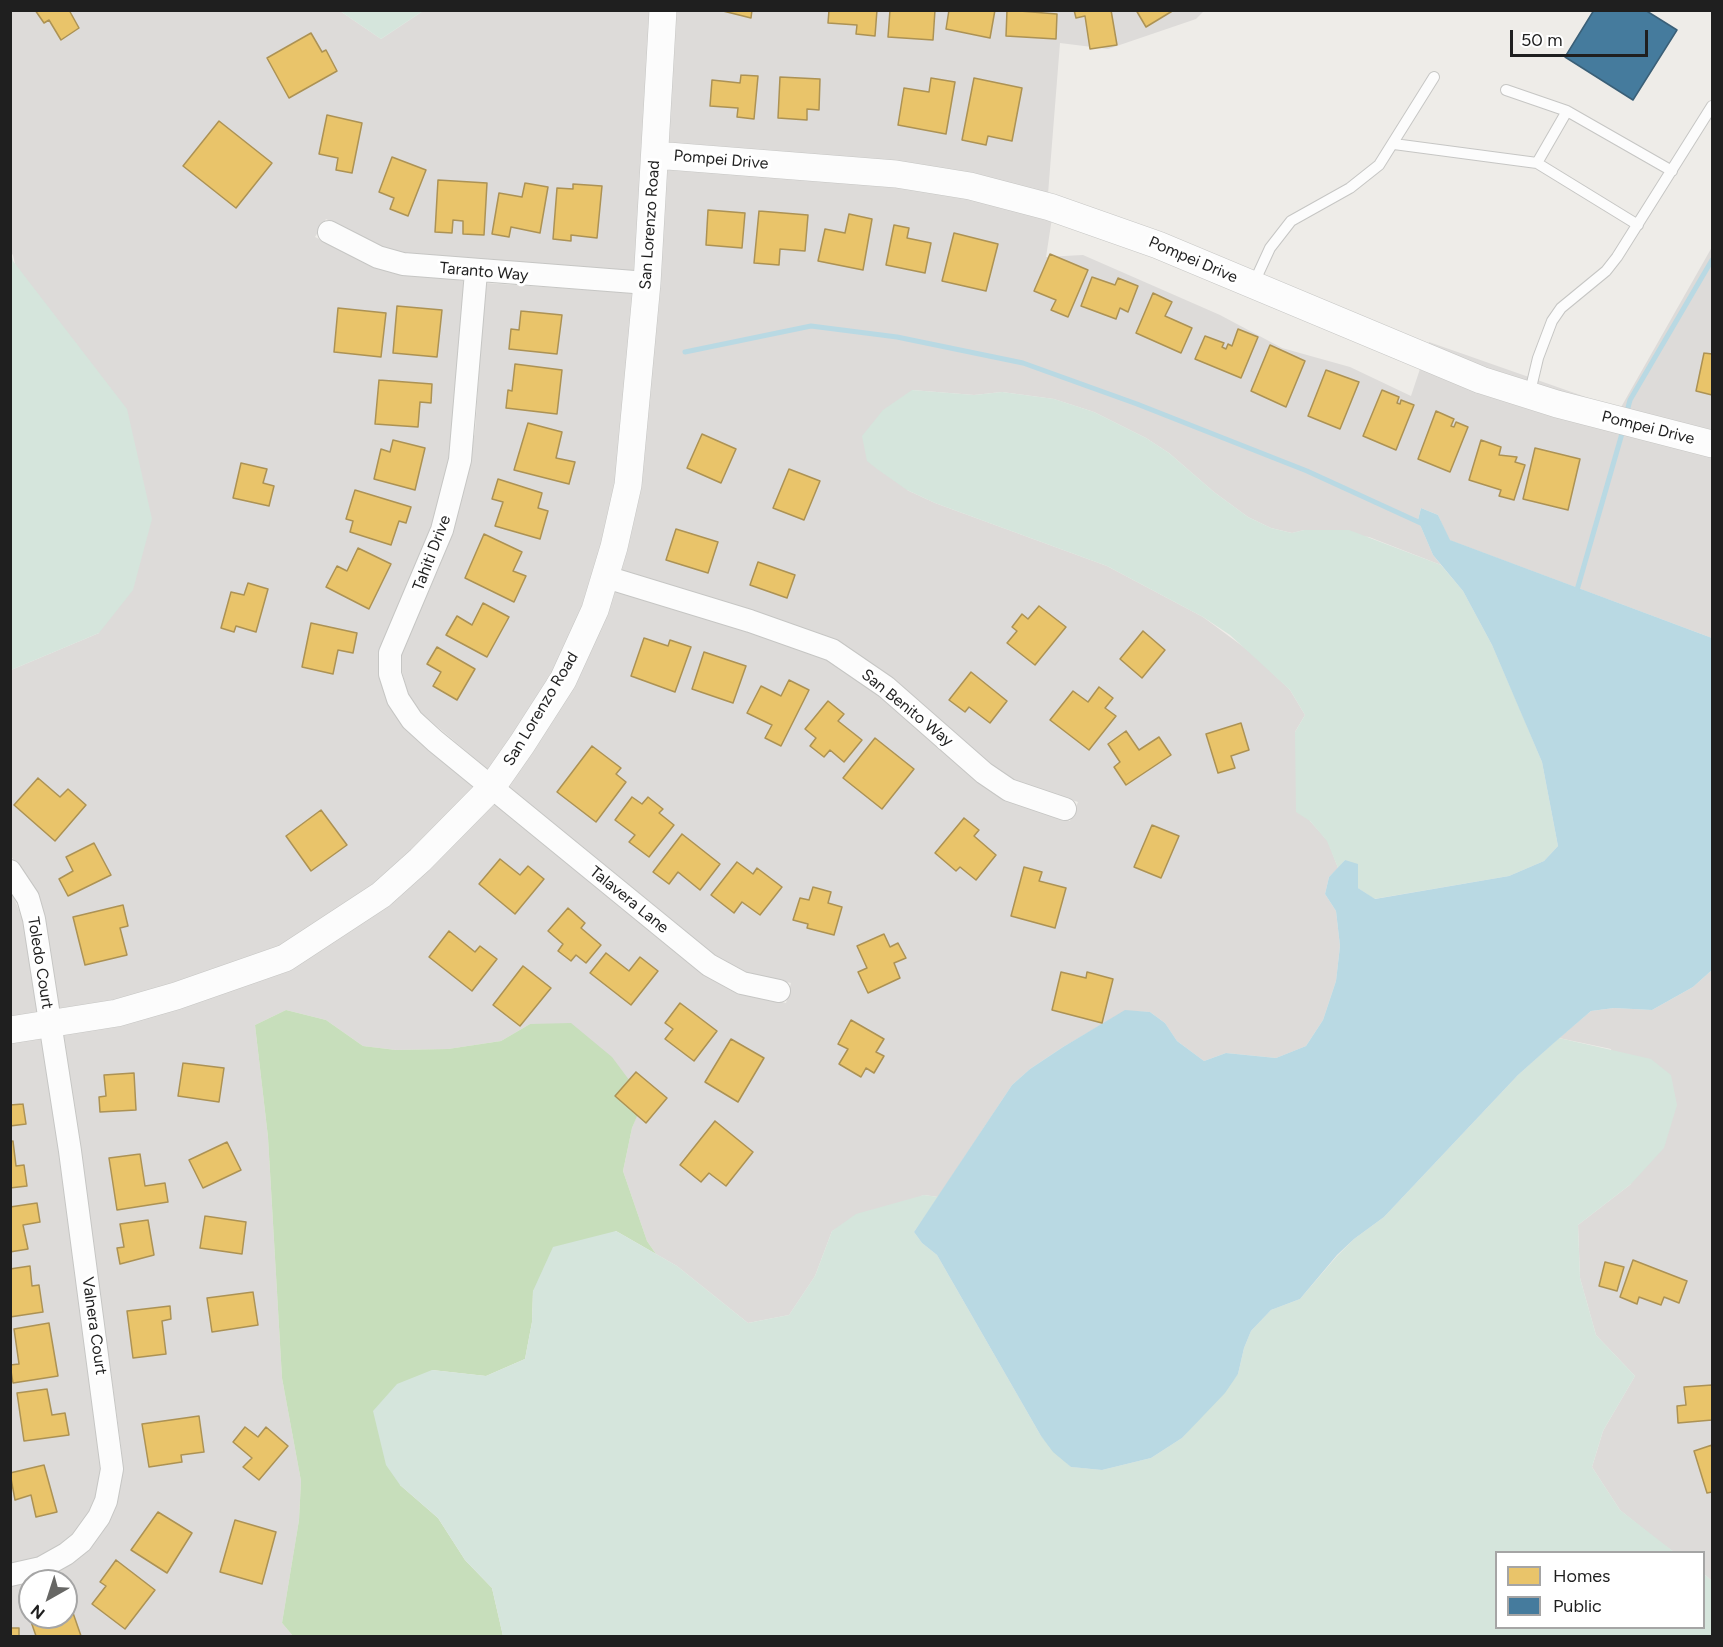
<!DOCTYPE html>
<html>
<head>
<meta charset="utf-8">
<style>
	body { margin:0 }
	#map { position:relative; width:1723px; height:1647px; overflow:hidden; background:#eeece8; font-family:Figtree,sans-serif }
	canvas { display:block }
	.frame { position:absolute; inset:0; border:12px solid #1f1f1f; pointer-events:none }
	.legend { position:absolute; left:1495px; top:1551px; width:210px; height:78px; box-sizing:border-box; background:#fff; border:2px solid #a5a5a5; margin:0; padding:8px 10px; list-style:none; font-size:18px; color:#1f1f1f }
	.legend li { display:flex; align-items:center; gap:12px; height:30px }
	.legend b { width:30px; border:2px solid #a5a5a5 }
	.north { position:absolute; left:18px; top:1569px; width:60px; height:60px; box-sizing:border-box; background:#fff; border:2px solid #a5a5a5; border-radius:50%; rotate:219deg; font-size:16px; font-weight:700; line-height:24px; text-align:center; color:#1f1f1f }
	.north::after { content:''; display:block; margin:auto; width:21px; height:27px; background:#676765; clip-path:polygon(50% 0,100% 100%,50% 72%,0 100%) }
	.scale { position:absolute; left:1510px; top:30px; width:138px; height:27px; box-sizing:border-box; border:3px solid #1f1f1f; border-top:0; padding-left:8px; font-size:18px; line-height:21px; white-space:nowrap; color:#1f1f1f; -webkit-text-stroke:4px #fff; paint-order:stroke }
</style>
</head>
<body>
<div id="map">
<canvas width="1723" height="1647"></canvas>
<div class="frame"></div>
<ul class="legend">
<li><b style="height:16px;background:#e9c46a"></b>Homes</li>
<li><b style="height:16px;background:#457b9d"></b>Public</li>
</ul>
<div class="north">N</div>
<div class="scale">50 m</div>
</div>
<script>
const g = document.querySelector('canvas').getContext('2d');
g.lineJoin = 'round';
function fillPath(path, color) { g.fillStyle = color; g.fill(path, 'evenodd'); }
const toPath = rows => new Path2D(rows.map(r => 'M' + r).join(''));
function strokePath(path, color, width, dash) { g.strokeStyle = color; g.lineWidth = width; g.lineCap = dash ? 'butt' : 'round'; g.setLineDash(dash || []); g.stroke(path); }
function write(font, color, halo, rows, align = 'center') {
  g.font = font + ' Figtree,sans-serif'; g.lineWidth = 6; g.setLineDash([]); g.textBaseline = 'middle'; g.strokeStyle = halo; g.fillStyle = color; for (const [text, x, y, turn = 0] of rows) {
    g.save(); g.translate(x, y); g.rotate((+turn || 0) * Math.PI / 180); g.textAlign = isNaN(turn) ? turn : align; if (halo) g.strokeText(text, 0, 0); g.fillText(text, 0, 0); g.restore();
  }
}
fillPath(toPath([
	[11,11,340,11,381,39,423,11,653,11,638,272,406,254,383,247,326,219,315,237,387,271,465,281,455,431,440,505,412,581,390,705,405,728,477,789,376,887,281,949,116,1003,59,1012,37,893,11,856,11,670,99,633,13,255,11,253],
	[673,11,1204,11,1196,19,1108,49,1060,43,1048,194,665,145],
	[664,166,893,184,967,196,1052,218,1046,257,1083,255,1220,315,1282,348,1350,367,1411,396,1421,366,1712,455,1712,638,1449,540,1438,515,1421,508,1418,520,1433,555,1441,565,1369,537,1304,530,1292,533,1271,528,1248,517,1214,492,1169,453,1146,438,1094,412,1054,399,1002,392,974,395,912,390,907,490,935,503,1107,566,1203,617,1253,654,1290,690,1305,715,1295,732,1310,821,1328,841,1338,868,1329,877,1325,894,1336,911,1340,946,1336,981,1323,1020,1306,1046,1276,1058,1226,1053,1204,1061,1177,1041,1165,1023,1150,1012,1125,1011,1063,1047,1030,1069,1012,1085,938,1197,924,1195,832,1231,815,1276,789,1315,748,1323,677,1266,656,1254,647,1241,623,1171,632,1128,643,1100,530,1024,501,1041,448,1049,396,1050,363,1046,326,1020,286,1010,255,1025,268,1137,282,1378,301,1481,299,1520,282,1623,293,1636,11,1636,11,1585,30,1582,30,1617,66,1617,66,1581,33,1581,44,1577,122,1470,121,1446,80,1148,61,1032,289,967,492,801,703,974,738,992,786,1003,791,983,746,973,716,956,505,784,612,590,746,631,827,660,880,696,1005,800,1070,821,1078,802,1015,781,991,764,893,679,618,570],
	[1712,247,1712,433,1561,394,1486,370,1428,346,1429,342,1620,409],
	[485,283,636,293,623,453,596,575,569,646,491,772,420,712,408,694,399,660,442,560,465,485,475,431],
	[10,889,24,922,38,1015,10,1020],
	[1712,970,1712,1581,1704,1574,1704,1552,1674,1552,1658,1541,1620,1510,1592,1467,1603,1431,1635,1376,1596,1335,1580,1278,1578,1225,1631,1184,1611,1049,1559,1038,1591,1011,1614,1008,1652,1010,1693,987],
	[41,1035,60,1154,102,1470,97,1499,82,1526,61,1546,37,1559,11,1564,11,1040]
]), '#dddbd9');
fillPath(toPath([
	[286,1010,326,1020,363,1046,396,1050,448,1049,501,1041,530,1024,571,1023,612,1057,644,1100,632,1128,623,1171,647,1241,656,1254,616,1231,533,1291,532,1322,525,1359,486,1376,432,1370,400,1485,438,1518,465,1560,492,1588,503,1636,293,1636,282,1623,299,1520,301,1481,282,1378,268,1137,255,1025]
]), '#c7debb');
fillPath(toPath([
	[340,11,423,11,381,39],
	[11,253,13,261,127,409,152,519,133,590,99,633,11,670],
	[912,390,974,395,1002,392,1054,399,1094,412,1146,438,1169,453,1214,492,1248,517,1271,528,1292,533,1304,530,1349,530,1441,565,1463,591,1492,645,1518,705,1542,762,1558,846,1544,861,1509,876,1374,899,1358,888,1345,860,1338,868,1327,841,1310,821,1296,812,1295,732,1305,715,1290,690,1230,635,1203,617,1107,566,935,503,907,490,877,469,867,461,862,436,883,410],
	[1559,1038,1651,1059,1671,1075,1677,1105,1664,1148,1631,1184,1578,1225,1580,1278,1596,1335,1635,1376,1603,1431,1592,1467,1620,1510,1674,1552,1496,1552,1496,1628,1704,1628,1704,1574,1712,1581,1712,1636,503,1636,492,1588,465,1560,438,1518,400,1485,386,1465,373,1411,397,1384,432,1370,486,1376,525,1359,532,1322,533,1291,553,1247,616,1231,677,1266,748,1323,789,1315,815,1276,832,1231,856,1214,924,1195,938,1197,914,1232,922,1243,937,1255,1041,1436,1071,1467,1102,1470,1151,1458,1182,1438,1238,1374,1244,1348,1251,1331,1271,1310,1300,1299,1337,1256,1354,1239,1384,1217,1518,1075]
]), '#d5e5dc');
fillPath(toPath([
	[1421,508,1438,515,1450,540,1712,638,1712,970,1693,987,1652,1010,1614,1008,1591,1011,1555,1042,1518,1075,1384,1217,1354,1239,1337,1255,1300,1299,1271,1310,1251,1331,1244,1348,1238,1374,1225,1393,1182,1438,1151,1458,1102,1470,1071,1467,1053,1452,1041,1436,937,1255,922,1243,914,1232,1012,1085,1030,1069,1063,1047,1125,1010,1150,1012,1165,1023,1177,1041,1204,1061,1226,1053,1276,1058,1306,1046,1323,1020,1336,981,1340,946,1336,911,1325,894,1329,877,1345,860,1358,864,1358,888,1375,899,1509,876,1544,861,1558,846,1542,762,1492,645,1463,591,1433,555,1418,520]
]), '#b9d9e3');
const homes = toPath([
	[35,10,69,10,79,28,61,40,49,20,44,23,35,10],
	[719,10,752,10,751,18,719,10],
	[829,10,877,10,875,36,856,34,857,25,828,23,829,10],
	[890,10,935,10,933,40,888,37,890,10],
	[949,10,995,10,990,38,946,29,949,10],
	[1007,10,1057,14,1056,39,1006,36,1007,10],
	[1074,10,1111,10,1117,45,1090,49,1085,16,1076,18,1074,10],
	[1136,10,1174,10,1146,27,1136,10],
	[311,33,322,52,326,50,337,71,289,98,267,58,311,33],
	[741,75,758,76,754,119,737,117,738,108,710,106,712,80,740,83,741,75],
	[780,77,820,79,819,110,807,109,807,120,778,118,780,77],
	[931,78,955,82,946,134,898,125,904,88,929,92,931,78],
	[974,78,1022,88,1012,141,988,136,986,145,962,140,974,78],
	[327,115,362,123,352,173,336,170,338,158,319,154,327,115],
	[219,121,272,163,236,208,183,166,219,121],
	[392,157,426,170,408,216,390,209,394,198,379,192,392,157],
	[438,180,487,183,484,235,463,234,463,221,453,220,452,233,435,232,438,180],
	[525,183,548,187,540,233,511,227,509,237,492,234,499,193,522,197,525,183],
	[573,184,602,186,597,238,571,235,571,241,553,239,557,188,573,189,573,184],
	[708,210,745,213,742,248,706,245,708,210],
	[759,211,808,215,805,251,780,249,779,265,754,263,759,211],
	[849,214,872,219,863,270,818,261,825,229,845,233,849,214],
	[894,225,909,228,907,238,931,243,925,273,886,265,894,225],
	[954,233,998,244,986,291,942,281,954,233],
	[1050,254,1088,270,1068,317,1051,310,1056,300,1034,291,1050,254],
	[1092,277,1115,285,1118,278,1138,286,1128,312,1120,308,1116,319,1081,306,1092,277],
	[1153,293,1172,302,1165,316,1192,328,1181,353,1136,333,1153,293],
	[397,306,442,310,437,357,393,353,397,306],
	[338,308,386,313,381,357,334,352,338,308],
	[521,311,562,315,557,354,509,349,511,329,519,330,521,311],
	[1238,329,1258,337,1241,378,1195,359,1205,336,1224,343,1222,347,1226,349,1228,344,1232,346,1238,329],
	[1270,345,1305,361,1286,407,1251,391,1270,345],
	[1704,353,1712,354,1712,395,1696,391,1704,353],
	[515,364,562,370,557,414,506,408,508,390,512,391,515,364],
	[1326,370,1359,382,1340,429,1308,416,1326,370],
	[379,380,432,384,431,403,420,402,418,427,375,424,379,380],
	[1382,390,1399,397,1397,403,1400,404,1401,400,1414,405,1396,450,1363,436,1382,390],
	[1436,411,1454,419,1451,426,1454,427,1456,422,1468,427,1450,472,1418,459,1436,411],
	[528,423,562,432,556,458,575,462,569,484,514,470,528,423],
	[702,434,736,449,721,483,687,468,702,434],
	[393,440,425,448,415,490,374,479,381,449,390,452,393,440],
	[1481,440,1501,447,1499,455,1517,457,1515,462,1525,465,1514,500,1499,496,1501,490,1469,480,1481,440],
	[1535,448,1580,459,1568,510,1523,499,1535,448],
	[241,463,267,469,263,483,274,486,269,506,233,498,241,463],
	[789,469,820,481,804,520,773,508,789,469],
	[498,479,542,493,538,508,548,511,540,539,495,526,503,502,492,499,498,479],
	[355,490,411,507,406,523,399,521,391,545,350,532,353,521,346,519,355,490],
	[676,529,718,542,708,573,666,560,676,529],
	[484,534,522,552,513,571,526,576,514,602,465,578,484,534],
	[358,548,391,564,369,609,326,587,337,566,347,571,358,548],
	[758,562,795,575,787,598,750,585,758,562],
	[248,583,268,589,256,632,236,626,234,632,221,628,231,592,244,595,248,583],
	[483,603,509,617,487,657,446,635,457,616,472,625,483,603],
	[1039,606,1066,627,1035,665,1007,643,1017,631,1012,627,1022,614,1028,619,1039,606],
	[311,623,357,633,353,653,338,650,333,674,302,667,311,623],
	[1143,631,1165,650,1142,678,1120,659,1143,631],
	[644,638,668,646,670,640,691,647,675,692,631,676,644,638],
	[437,647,475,669,457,700,433,686,441,672,427,664,437,647],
	[704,652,746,666,733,703,692,689,704,652],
	[971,672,1007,701,990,723,969,707,965,712,949,700,971,672],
	[789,680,809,690,781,746,765,738,772,725,747,713,761,686,781,696,789,680],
	[1099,687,1113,698,1105,708,1116,716,1089,750,1050,720,1073,691,1088,702,1099,687],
	[828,701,844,714,838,721,862,740,844,762,830,750,824,757,810,746,816,738,805,729,828,701],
	[1241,723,1249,750,1231,756,1235,768,1218,773,1206,734,1241,723],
	[1126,731,1139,750,1159,737,1171,755,1126,785,1114,767,1120,762,1108,744,1126,731],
	[875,738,914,769,882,809,843,778,875,738],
	[592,746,621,768,616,774,626,782,596,822,557,792,592,746],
	[38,778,60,797,68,789,86,805,55,841,14,805,38,778],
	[632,797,642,804,648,797,663,809,659,813,674,825,649,857,629,842,635,835,615,820,632,797],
	[321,810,347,845,311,871,286,836,321,810],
	[964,818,979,830,974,836,996,855,976,880,960,867,956,871,935,853,964,818],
	[1152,825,1179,836,1161,878,1134,867,1152,825],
	[682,834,720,864,700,890,678,872,669,884,653,872,682,834],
	[94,843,111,875,68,896,59,879,73,871,66,857,94,843],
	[500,859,520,875,528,866,544,879,515,914,479,884,500,859],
	[737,862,753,874,757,868,782,887,760,915,742,902,734,913,711,895,737,862],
	[1024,867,1042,872,1039,881,1066,888,1055,928,1011,916,1024,867],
	[813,887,831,892,828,903,842,907,834,935,807,928,808,924,793,920,800,898,809,900,813,887],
	[123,905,128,926,120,928,127,955,85,965,73,917,123,905],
	[568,908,585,923,581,928,601,945,586,963,576,955,571,961,558,951,563,944,548,931,568,908],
	[449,931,475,952,480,946,497,959,472,991,429,957,449,931],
	[884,934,890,947,898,943,906,958,894,963,900,978,868,993,858,972,867,968,857,946,884,934],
	[606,953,629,971,640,957,658,971,631,1005,590,973,606,953],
	[523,966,551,988,520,1026,493,1005,523,966],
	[1061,972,1086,978,1087,972,1113,979,1102,1023,1052,1010,1061,972],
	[680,1003,717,1031,694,1061,665,1039,673,1029,665,1023,680,1003],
	[851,1020,884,1039,876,1052,884,1056,874,1073,866,1068,861,1077,839,1064,848,1049,838,1044,851,1020],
	[731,1039,764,1058,738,1102,705,1082,731,1039],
	[183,1063,224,1068,219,1102,178,1096,183,1063],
	[636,1072,667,1098,646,1123,615,1096,636,1072],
	[134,1073,136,1110,100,1112,99,1097,106,1096,104,1075,134,1073],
	[23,1104,26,1124,10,1126,10,1105,23,1104],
	[715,1121,753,1152,726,1186,709,1173,701,1182,680,1165,715,1121],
	[13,1141,16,1166,24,1165,27,1186,10,1188,10,1142,13,1141],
	[227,1142,241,1170,203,1188,189,1160,227,1142],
	[140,1154,145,1186,165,1183,168,1202,117,1210,109,1158,140,1154],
	[37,1203,40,1222,23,1225,28,1249,10,1252,10,1207,37,1203],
	[205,1216,246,1222,242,1254,200,1248,205,1216],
	[148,1220,154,1255,120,1264,117,1248,124,1247,120,1224,148,1220],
	[1633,1260,1687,1281,1679,1303,1664,1297,1661,1305,1639,1297,1637,1304,1620,1297,1633,1260],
	[1605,1262,1624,1267,1617,1291,1599,1286,1605,1262],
	[30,1266,32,1286,39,1285,43,1312,10,1317,10,1269,30,1266],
	[253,1292,258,1325,212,1332,207,1298,253,1292],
	[170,1306,171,1319,162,1321,166,1354,133,1358,127,1311,170,1306],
	[49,1323,58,1376,13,1383,10,1365,19,1364,14,1329,49,1323],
	[1712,1385,1712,1420,1678,1423,1677,1406,1686,1405,1684,1387,1712,1385],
	[47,1389,52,1415,65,1413,69,1435,24,1441,17,1393,47,1389],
	[199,1416,204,1452,181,1455,182,1462,149,1467,142,1424,199,1416],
	[245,1427,258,1437,266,1427,288,1446,259,1480,243,1467,252,1458,233,1442,245,1427],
	[1712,1445,1712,1492,1707,1493,1694,1451,1712,1445],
	[44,1465,57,1512,36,1517,31,1495,15,1500,10,1473,44,1465],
	[158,1512,192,1533,167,1573,131,1550,158,1512],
	[235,1520,276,1532,262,1584,220,1572,235,1520],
	[116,1560,155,1590,125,1629,92,1604,106,1586,100,1582,116,1560],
	[72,1610,81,1636,36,1636,28,1613,30,1617,66,1617,66,1612,72,1610],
	[10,1628,19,1628,19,1636,10,1636,10,1628]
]);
fillPath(homes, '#e9c46a');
strokePath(homes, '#ac9254', 1.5);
const public = toPath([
	[1594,10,1645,10,1677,30,1633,100,1565,57,1594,10]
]);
fillPath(public, '#457b9d');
strokePath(public, '#3a5f77', 1.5);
strokePath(toPath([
	[685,352,811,326,897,337,1023,363,1137,404,1307,471,1425,525],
	[1626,415,1630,400,1712,260],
	[1577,590,1623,430]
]), '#b9d9e3', 5);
const service = toPath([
	[1506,90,1567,111,1672,171],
	[1567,111,1537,163,1638,225],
	[1394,144,1537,163],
	[1253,285,1270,248,1291,221,1350,188,1379,165,1434,77],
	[1529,396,1538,358,1552,321,1561,308,1606,271,1617,257,1712,106]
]);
const minor = toPath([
	[329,232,378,257,403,264,647,283],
	[476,272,460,460,442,530,390,653,390,674,398,699,412,720,435,741,709,965,742,983,779,991],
	[606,577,750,621,832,650,886,687,984,773,1009,790,1065,809],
	[10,871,28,898,34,919,70,1151,112,1469,106,1501,99,1517,81,1542,66,1554,41,1568,10,1575]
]);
const tertiary = toPath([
	[655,155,896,174,970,186,1050,207,1158,245,1481,380,1557,404,1712,444],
	[10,1030,117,1013,176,996,285,958,381,895,420,860,492,787,522,744,563,680,595,610,614,547,628,485,647,283,663,10]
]);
strokePath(service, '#c6c6c4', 12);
strokePath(minor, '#c6c6c4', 24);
strokePath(tertiary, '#c6c6c4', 28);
strokePath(service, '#fcfcfc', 10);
strokePath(minor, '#fcfcfc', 22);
strokePath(tertiary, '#fcfcfc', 27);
write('16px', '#1f1f1f', '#fff', [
	["Pompei Drive",721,160,5],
	["San Lorenzo Road",650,225,-86],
	["Pompei Drive",1193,260,23],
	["Taranto Way",484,272,5],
	["Pompei Drive",1648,428,14],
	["Tahiti Drive",432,553,-69],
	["San Benito Way",907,708,39],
	["San Lorenzo Road",541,709,-59],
	["Talavera Lane",629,900,39],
	["Toledo Court",40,963,81],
	["Valnera Court",94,1326,82]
]);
</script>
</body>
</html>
